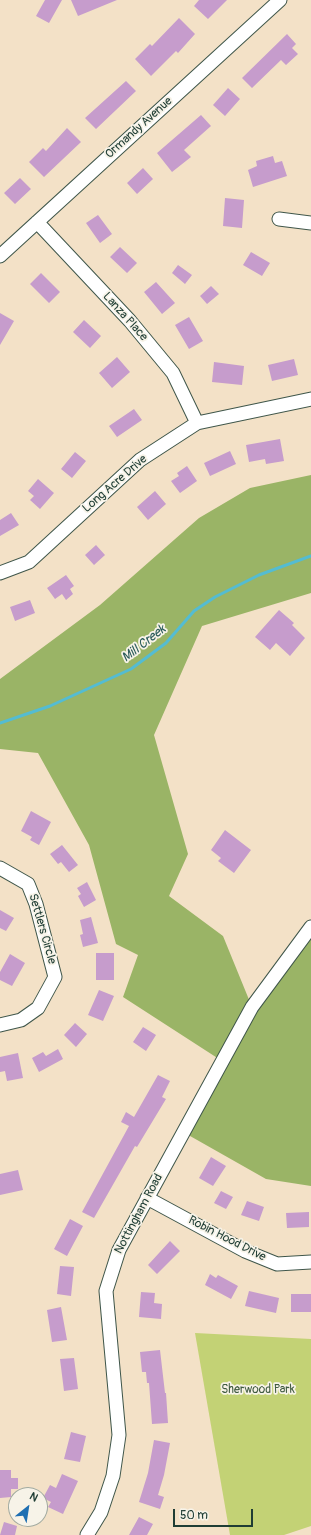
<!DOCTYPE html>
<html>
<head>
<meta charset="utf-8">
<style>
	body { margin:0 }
	#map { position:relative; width:311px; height:1535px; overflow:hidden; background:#f3e1c7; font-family:Pangolin,sans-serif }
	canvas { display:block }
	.north { position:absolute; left:8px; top:1487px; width:40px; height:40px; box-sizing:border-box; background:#f7f3e8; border:1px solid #a1aaa0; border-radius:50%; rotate:30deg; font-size:11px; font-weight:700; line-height:16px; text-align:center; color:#1f3d34 }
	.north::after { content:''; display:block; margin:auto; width:14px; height:18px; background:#1f6fb2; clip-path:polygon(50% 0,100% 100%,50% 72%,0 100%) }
	.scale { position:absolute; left:173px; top:1509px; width:80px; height:18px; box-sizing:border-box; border:2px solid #1f3d34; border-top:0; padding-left:5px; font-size:12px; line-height:14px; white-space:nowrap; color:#1f3d34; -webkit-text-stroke:3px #f7f3e8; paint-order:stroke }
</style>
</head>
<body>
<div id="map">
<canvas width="311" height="1535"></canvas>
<div class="north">N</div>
<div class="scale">50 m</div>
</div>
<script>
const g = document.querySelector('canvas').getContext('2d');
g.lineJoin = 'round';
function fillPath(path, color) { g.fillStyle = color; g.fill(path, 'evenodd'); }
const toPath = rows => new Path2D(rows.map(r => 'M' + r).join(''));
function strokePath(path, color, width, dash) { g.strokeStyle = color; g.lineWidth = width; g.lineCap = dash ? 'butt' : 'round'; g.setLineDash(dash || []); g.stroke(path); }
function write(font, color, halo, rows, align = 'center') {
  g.font = font + ' Pangolin,sans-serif'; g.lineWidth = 3.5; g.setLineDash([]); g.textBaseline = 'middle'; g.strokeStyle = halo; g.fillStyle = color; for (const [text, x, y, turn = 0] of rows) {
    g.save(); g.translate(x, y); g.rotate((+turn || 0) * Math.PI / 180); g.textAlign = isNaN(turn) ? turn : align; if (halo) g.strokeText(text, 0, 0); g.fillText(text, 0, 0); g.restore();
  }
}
fillPath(toPath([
	[195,1333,311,1339,311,1526,284,1535,230,1535]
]), '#c3d275');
fillPath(toPath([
	[311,475,311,593,202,626,154,735,188,854,169,896,223,936,252,1007,311,927,311,1186,266,1179,183,1132,222,1061,123,997,138,955,116,944,89,845,38,753,0,749,0,679,100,605,199,518,250,488]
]), '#9ab466');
strokePath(toPath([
	[0,723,50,706,131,669,166,643,194,611,215,597,259,575,311,556]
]), '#54bcd2', 3);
fillPath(toPath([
	[45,0,62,0,49,23,36,16],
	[71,0,117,0,78,16],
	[199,0,227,0,208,19,194,6],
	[179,18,195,34,178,53,176,51,151,76,135,59,150,44,152,46],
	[287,34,296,44,292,48,298,54,286,65,281,60,252,88,242,78],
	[126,81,136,91,96,129,85,118],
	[228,88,240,99,225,116,213,105],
	[201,115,211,126,184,150,191,157,172,172,157,153],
	[67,128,81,142,44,177,29,162,43,148,46,151],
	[273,156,275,163,282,161,287,176,253,187,248,170,257,166,256,161],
	[143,168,153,179,137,194,127,183],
	[20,178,31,189,15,204,4,193],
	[225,198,244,200,242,228,223,226],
	[98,215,112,234,100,243,86,223],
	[120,247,137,263,127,273,110,257],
	[251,252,270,263,262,276,243,265],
	[178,265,192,275,185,284,172,273],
	[41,273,60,292,49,303,30,284],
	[156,282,175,303,162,314,144,292],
	[211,286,219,294,207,304,200,296],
	[0,313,14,321,0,345],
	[189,317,203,341,189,349,175,325],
	[84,320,101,336,90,348,73,332],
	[117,357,130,372,112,388,99,373],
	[294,359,298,375,272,381,268,365],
	[214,362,244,366,242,385,212,382],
	[134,409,142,420,117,437,109,426],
	[280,439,284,461,266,464,265,459,249,462,246,445],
	[230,451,236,464,210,476,204,463],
	[75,452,86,461,72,478,61,469],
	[187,466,197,481,180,493,171,481,179,476,177,473],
	[38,479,54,493,40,509,30,500,34,496,28,491],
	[155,491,166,504,148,520,137,507],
	[11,513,19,525,0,536,0,520],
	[96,545,105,555,94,565,85,555],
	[66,575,74,586,70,589,73,594,66,600,62,594,55,599,47,588],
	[30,600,35,613,15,621,10,607],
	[279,610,294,623,292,625,305,638,290,656,276,643,270,650,255,637],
	[31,811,51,822,39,845,30,840,32,837,21,831],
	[225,830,251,850,234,873,218,861,221,858,211,850],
	[62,845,78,865,69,872,61,862,58,864,50,854],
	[87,882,96,900,84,907,78,896,81,894,77,888],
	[0,910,14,918,6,931,0,928],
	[91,917,98,943,83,947,80,935,83,934,80,920],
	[96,953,114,953,114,980,96,980],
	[10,954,25,963,12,986,0,980,0,972],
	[99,990,114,996,103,1021,88,1015],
	[75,1023,87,1034,76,1047,64,1035],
	[143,1027,156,1035,146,1051,133,1042],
	[58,1049,63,1059,39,1072,32,1058,43,1052,46,1056],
	[18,1053,23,1078,7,1081,5,1071,0,1072,0,1057],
	[158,1075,170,1081,162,1097,166,1099,137,1147,135,1146,94,1218,82,1212,129,1126,121,1122,126,1112,134,1117],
	[211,1157,226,1166,213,1186,199,1178],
	[18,1170,23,1190,0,1195,0,1174],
	[221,1191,233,1197,226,1209,214,1203],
	[247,1201,264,1207,259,1221,241,1215],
	[309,1212,309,1227,287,1228,286,1213],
	[70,1219,83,1226,67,1256,54,1249],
	[170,1241,180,1251,157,1274,148,1265],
	[60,1266,74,1267,71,1296,57,1294],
	[210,1274,216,1278,218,1275,238,1286,231,1299,205,1285],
	[249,1291,279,1298,276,1313,245,1306],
	[141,1292,155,1293,154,1303,162,1304,161,1319,139,1317],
	[291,1294,311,1294,311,1312,291,1312],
	[61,1307,67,1340,52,1342,47,1310],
	[160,1350,165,1393,166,1393,168,1423,152,1424,149,1383,147,1383,146,1372,142,1372,140,1352],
	[74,1358,78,1389,64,1391,60,1359],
	[71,1432,86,1436,80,1462,64,1459],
	[154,1440,170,1443,164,1475,158,1495,164,1497,160,1509,139,1502,148,1473],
	[0,1470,11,1470,11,1478,18,1478,18,1489,11,1489,11,1497,0,1498],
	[62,1474,78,1481,63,1514,48,1507,51,1502,43,1498,50,1485,56,1488],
	[139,1517,153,1524,147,1535,129,1535],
	[4,1522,17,1526,15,1535,0,1535]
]), '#c69ccc');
const minor = toPath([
	[279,219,311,223],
	[37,222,130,321,173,373,197,423],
	[0,256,280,0],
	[0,573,29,562,140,460,197,423,311,399],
	[0,868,28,884,36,904,55,977,38,1008,21,1020,0,1025],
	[147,1198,245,1251,277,1264,311,1262],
	[87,1535,101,1512,113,1476,119,1435,106,1291,119,1250,252,1007,311,927]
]);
strokePath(minor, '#3f564a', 15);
strokePath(minor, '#fff', 13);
write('12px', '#1f3d34', '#f7f3e8', [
	["Ormandy Avenue",139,128,-42],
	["Lanza Place",125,317,48],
	["Long Acre Drive",115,484,-41],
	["Settlers Circle",42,929,74],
	["Nottingham Road",139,1214,-62],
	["Robin Hood Drive",227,1239,27]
]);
write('12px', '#405b41', '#f7f3e8', [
	["Sherwood Park",258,1390]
]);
write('italic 13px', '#2c5d5c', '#f7f3e8', [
	["Mill Creek",144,644,-38]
]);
</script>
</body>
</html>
